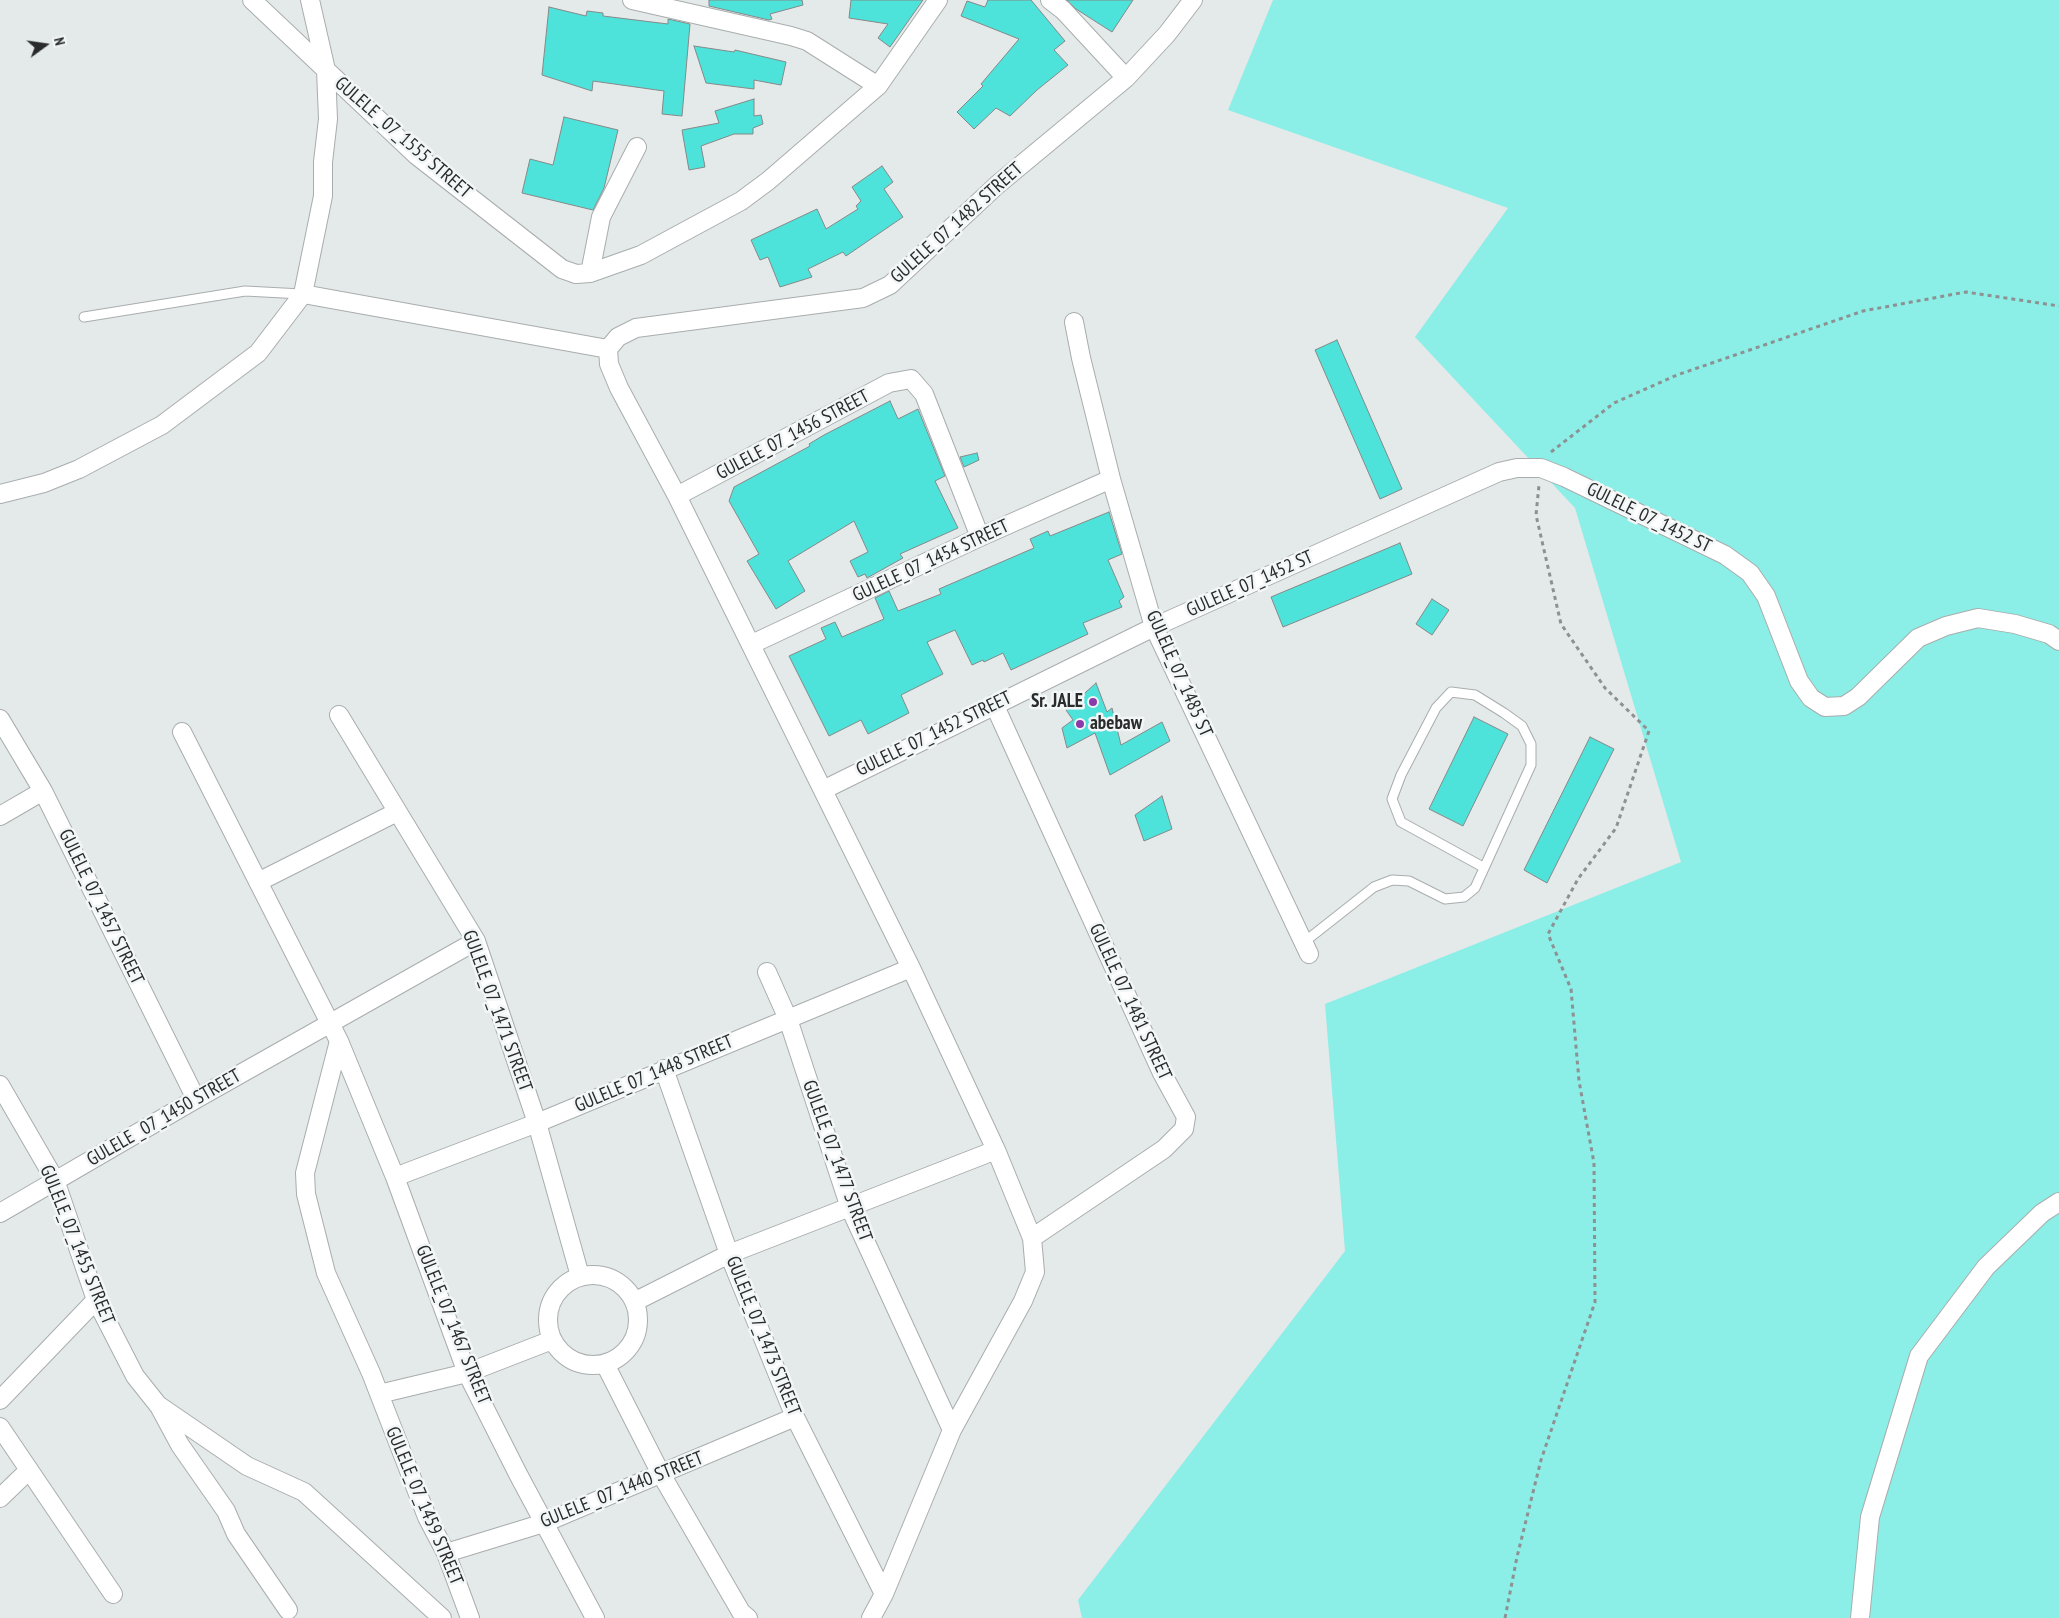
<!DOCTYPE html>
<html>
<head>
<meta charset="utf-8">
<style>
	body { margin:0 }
	#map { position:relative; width:2059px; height:1618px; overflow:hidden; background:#e4e9e9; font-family:"PT Sans Narrow",sans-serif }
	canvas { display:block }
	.north { position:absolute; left:20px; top:20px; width:50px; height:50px; -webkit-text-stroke:4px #f2f6f6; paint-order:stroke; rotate:76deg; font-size:14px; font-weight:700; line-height:20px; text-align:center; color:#2a2c2c }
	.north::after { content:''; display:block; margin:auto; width:18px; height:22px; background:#2a2c2c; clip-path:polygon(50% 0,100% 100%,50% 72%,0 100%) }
</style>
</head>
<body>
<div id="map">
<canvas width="2059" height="1618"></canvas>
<div class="north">N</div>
</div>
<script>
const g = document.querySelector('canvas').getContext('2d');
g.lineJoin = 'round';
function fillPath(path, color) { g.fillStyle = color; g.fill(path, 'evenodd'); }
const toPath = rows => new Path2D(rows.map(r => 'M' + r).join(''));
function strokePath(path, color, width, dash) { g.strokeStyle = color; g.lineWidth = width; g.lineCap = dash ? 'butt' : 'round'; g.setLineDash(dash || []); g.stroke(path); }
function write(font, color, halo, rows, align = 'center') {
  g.font = font + ' "PT Sans Narrow",sans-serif'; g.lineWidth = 5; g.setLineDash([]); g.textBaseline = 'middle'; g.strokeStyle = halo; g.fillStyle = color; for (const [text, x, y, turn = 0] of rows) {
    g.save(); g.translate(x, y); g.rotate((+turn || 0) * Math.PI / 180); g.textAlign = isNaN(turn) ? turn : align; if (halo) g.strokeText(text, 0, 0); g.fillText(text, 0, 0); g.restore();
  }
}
fillPath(toPath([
	[1273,0,2059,0,2059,1618,1082,1618,1078,1600,1345,1251,1325,1004,1681,862,1575,508,1415,337,1508,208,1228,110]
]), '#8beee7');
const building = toPath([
	[709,0,802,0,803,5,770,14,772,19,769,20,709,6,709,0],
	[851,0,923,0,890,47,878,38,888,24,849,18,851,0],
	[988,0,1031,0,1065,41,1054,50,1068,65,1037,90,1010,116,996,108,974,129,957,112,983,86,981,84,1019,39,961,16,967,1,985,7,988,0],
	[1067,0,1133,0,1112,32,1076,9,1067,0],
	[549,7,586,16,587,11,603,13,603,16,668,24,668,19,690,24,682,116,662,114,664,91,593,81,592,91,542,75,549,7],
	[694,46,734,52,735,50,786,62,781,85,754,80,754,89,706,83,694,46],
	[754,99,754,116,761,115,763,124,753,128,753,134,734,134,701,146,705,167,689,170,682,130,719,123,715,111,754,99],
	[564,117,618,130,604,188,593,210,522,193,530,159,553,165,564,117],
	[882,166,893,182,884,189,903,217,846,256,843,252,808,269,812,277,780,287,768,257,760,260,751,240,817,209,826,229,858,209,856,206,861,201,852,187,882,166],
	[1337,340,1402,489,1380,499,1315,350,1337,340],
	[890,401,898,419,918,409,945,476,935,481,958,528,900,554,903,558,867,578,865,574,858,577,850,561,868,552,854,521,788,561,805,591,776,609,747,561,759,554,729,501,734,487,810,446,809,444,824,435,890,401],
	[977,453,979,460,964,467,960,457,977,453],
	[1109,512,1122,554,1108,560,1124,597,1119,601,1122,607,1083,623,1088,634,1011,670,1003,653,984,662,983,660,972,665,955,630,927,642,943,674,901,695,909,713,868,734,861,720,829,736,789,656,826,639,821,628,835,622,842,637,884,619,875,598,889,591,898,611,941,594,939,589,1034,548,1030,539,1048,531,1050,536,1109,512],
	[1400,543,1412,574,1283,627,1271,597,1400,543],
	[1432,599,1449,610,1432,635,1416,624,1432,599],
	[1096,683,1107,712,1112,708,1121,745,1162,722,1170,741,1110,775,1095,733,1067,748,1062,728,1073,720,1066,710,1096,683],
	[1474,717,1508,734,1463,826,1429,809,1474,717],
	[1590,737,1614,749,1547,883,1524,870,1590,737],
	[1162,796,1172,829,1144,841,1135,815,1162,796]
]);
fillPath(building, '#4ee3da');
strokePath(building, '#848988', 1);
const lane = toPath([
	[84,317,245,291,302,294],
	[1303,943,1374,887,1392,880,1409,881,1445,899,1464,897,1475,888,1531,765,1531,744,1522,726,1504,713,1475,695,1451,692,1436,708,1401,775,1392,799,1401,822,1483,867]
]);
const street = toPath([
	[252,0,416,155,562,269,576,274,590,273,641,255,741,201,768,181,878,86,938,0],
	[632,0,791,36,807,41,878,86],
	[1050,0,1063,10,1126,78],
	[590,273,601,217,637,147],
	[303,294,608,349],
	[1074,322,1081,358,1111,479,1154,627,1309,954],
	[608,349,609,364,619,388,677,496,911,968,996,1150,1032,1238,1035,1272,1023,1301,952,1430,884,1594,871,1618],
	[608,349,618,337,636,328,863,298,890,285,997,185,1126,78,1167,34,1193,0],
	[0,494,44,483,79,469,162,425,258,353,303,294,323,196,323,162,328,119,326,70,310,0],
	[677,496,889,383,911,379,924,394,980,537],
	[752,644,980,537,1111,479],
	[994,704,1162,1073,1186,1117,1184,1129,1164,1149,1032,1238],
	[339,715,476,941,537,1123,580,1276],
	[0,719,43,791,196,1099],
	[182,732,339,1041,395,1177,467,1373,518,1474,595,1618],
	[823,790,1154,627,1499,472,1517,468,1541,468,1564,477,1725,555,1750,573,1766,596,1799,681,1811,698,1825,707,1844,706,1858,697,1918,638,1946,626,1978,618,2015,624,2049,634,2059,641],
	[0,816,43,791],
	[258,882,397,812],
	[767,972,788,1019,850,1208,952,1430],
	[339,1041,305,1173,306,1194,326,1273,371,1373,427,1517,446,1553,470,1618],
	[664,1069,729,1254,795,1417,884,1594],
	[0,1085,55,1180,96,1300,135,1376,158,1405,247,1466,304,1492,442,1618],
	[395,1177,537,1123,911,968],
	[0,1213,196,1099,476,941],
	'548 1320a45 45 0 1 1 90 0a45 45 0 1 1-90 0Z',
	[634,1302,729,1254,996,1150],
	[605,1364,661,1474,741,1612,748,1618],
	[379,1394,467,1373,552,1340],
	[0,1400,96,1300],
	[160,1408,180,1445,226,1511,236,1534,288,1610],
	[0,1427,113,1594],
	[0,1498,29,1470],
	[446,1553,544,1523,795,1417],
	[1860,1618,1870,1517,1919,1356,1986,1267,2042,1213,2059,1202]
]);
strokePath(lane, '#a9adad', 11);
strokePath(street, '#a9adad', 20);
strokePath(toPath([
	[1551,452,1614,403,1677,375,1863,311,1966,292,2059,306],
	[1505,1618,1517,1557,1541,1460,1595,1302,1594,1163,1579,1081,1571,989,1548,934,1578,879,1616,828,1649,731,1605,688,1561,624,1536,515,1539,485]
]), '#8d9191', 3, [4, 4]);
strokePath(lane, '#fff', 9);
strokePath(street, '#fff', 18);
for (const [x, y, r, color] of [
	[1093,702,5,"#8a3aa9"],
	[1080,724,5,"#8a3aa9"]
]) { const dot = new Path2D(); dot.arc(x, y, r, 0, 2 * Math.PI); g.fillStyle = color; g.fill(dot); strokePath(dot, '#f2f6f6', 2); }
write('19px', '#2a2c2c', '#f2f6f6', [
	["GULELE _07_1555 STREET",403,138,41],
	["GULELE_07_1482 STREET",957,223,-42],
	["GULELE_07_1456 STREET",793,435,-28],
	["GULELE_07_1452 ST",1649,518,26],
	["GULELE_07_1454 STREET",931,561,-25],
	["GULELE_07_1452 ST",1250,584,-24],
	["GULELE_07_1485 ST",1179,674,66],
	["GULELE_07_1452 STREET",934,734,-26],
	["GULELE_07_1457 STREET",101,907,64],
	["GULELE_07_1481 STREET",1130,1002,65],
	["GULELE_07_1471 STREET",497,1011,70],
	["GULELE_07_1448 STREET",654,1074,-23],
	["GULELE _07_1450 STREET",164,1118,-30],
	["GULELE_07_1477 STREET",837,1161,70],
	["GULELE_07_1455 STREET",77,1245,68],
	["GULELE_07_1467 STREET",453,1325,68],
	["GULELE_07_1473 STREET",763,1336,68],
	["GULELE _07_1440 STREET",622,1490,-22],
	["GULELE_07_1459 STREET",424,1506,67]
]);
write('bold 19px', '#2a2c2c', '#f2f6f6', [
	["Sr. JALE",1083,702],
	["abebaw",1090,724,"left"]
], 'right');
</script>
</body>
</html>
